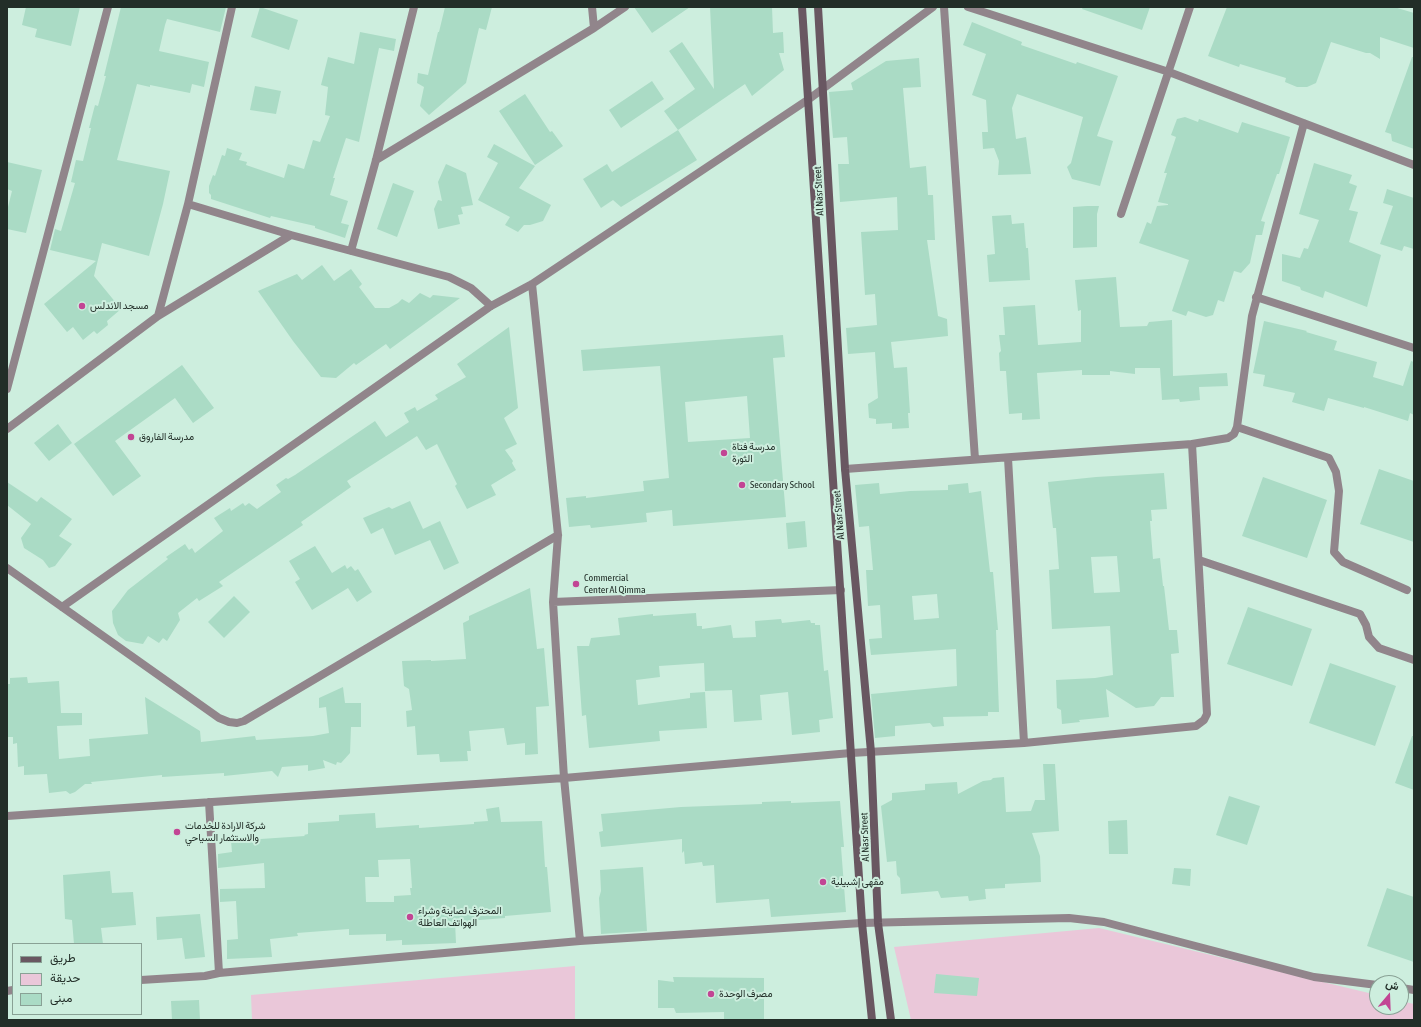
<!DOCTYPE html>
<html>
<head>
<meta charset="utf-8">
<style>
	body { margin:0 }
	#map { position:relative; width:1421px; height:1027px; overflow:hidden; background:#cdeede; font-family:"Asap Condensed",Vazirmatn,sans-serif }
	canvas { display:block }
	.frame { position:absolute; inset:0; border:8px solid #222e28; pointer-events:none }
	.legend { position:absolute; left:12px; top:943px; width:130px; height:72px; box-sizing:border-box; background:#cdeede; border:1px solid #89a195; margin:0; padding:5px 7px; list-style:none; font-size:12px; color:#222e28 }
	.legend li { display:flex; align-items:center; gap:8px; height:20px }
	.legend b { width:20px; border:1px solid #89a195 }
	.north { position:absolute; left:1369px; top:975px; width:40px; height:40px; box-sizing:border-box; background:#cdeede; border:1px solid #89a195; border-radius:50%; rotate:19deg; font-size:11px; font-weight:700; line-height:16px; text-align:center; color:#222e28 }
	.north::after { content:''; display:block; margin:auto; width:14px; height:18px; background:#c24594; clip-path:polygon(50% 0,100% 100%,50% 72%,0 100%) }
</style>
</head>
<body>
<div id="map">
<canvas width="1421" height="1027"></canvas>
<div class="frame"></div>
<ul class="legend">
<li><b style="height:5px;background:#695761"></b>طريق</li>
<li><b style="height:11px;background:#eac7d9"></b>حديقة</li>
<li><b style="height:11px;background:#aadbc5"></b>مبنى</li>
</ul>
<div class="north">ش</div>
</div>
<script>
const g = document.querySelector('canvas').getContext('2d');
g.lineJoin = 'round';
function fillPath(path, color) { g.fillStyle = color; g.fill(path, 'evenodd'); }
const toPath = rows => new Path2D(rows.map(r => 'M' + r).join(''));
function strokePath(path, color, width, dash) { g.strokeStyle = color; g.lineWidth = width; g.lineCap = dash ? 'butt' : 'round'; g.setLineDash(dash || []); g.stroke(path); }
function write(font, color, halo, rows, align = 'center') {
  g.font = font + ' "Asap Condensed",Vazirmatn,sans-serif'; g.lineWidth = 4; g.setLineDash([]); g.textBaseline = 'middle'; g.strokeStyle = halo; g.fillStyle = color; for (const [text, x, y, turn = 0] of rows) {
    g.save(); g.translate(x, y); g.rotate((+turn || 0) * Math.PI / 180); g.textAlign = isNaN(turn) ? turn : align; if (halo) g.strokeText(text, 0, 0); g.fillText(text, 0, 0); g.restore();
  }
}
fillPath(toPath([
	[1099,928,1377,995,1377,1007,1401,1007,1401,1001,1414,1004,1414,1020,911,1020,894,947],
	[575,966,575,1020,252,1020,251,995]
]), '#eac7d9');
fillPath(toPath([
	[26,7,80,7,71,46,35,37,37,29,22,25],
	[121,7,226,7,220,32,167,19,165,25,159,51,209,62,204,87,192,84,190,93,150,85,150,87,137,84,117,160,170,171,163,204,149,256,102,243,94,276,121,309,107,321,108,325,97,334,94,331,83,340,73,327,67,332,44,304,96,261,50,250,55,229,61,231,75,183,71,182,76,160,83,161,91,128,89,128,95,105,98,106,106,76,104,76],
	[260,7,298,20,289,50,251,37],
	[445,7,492,7,486,30,479,28,466,83,429,115,420,106,424,87,417,83,418,73,428,75,438,32,439,32],
	[634,7,690,7,652,33],
	[710,7,772,7,773,33,783,32,784,53,779,53,784,70,752,96,745,84,678,130,664,111,695,89,669,51,682,42,714,89],
	[1083,7,1150,7,1142,30,1082,9],
	[1227,7,1394,7,1414,13,1414,48,1380,37,1380,59,1370,53,1366,53,1331,42,1316,83,1307,87,1297,87,1285,82,1286,78,1240,64,1239,67,1208,56],
	[972,22,1022,42,1021,45,1076,64,1077,62,1118,76,1097,136,1113,141,1100,186,1072,179,1067,167,1071,163,1083,117,1017,94,1012,108,1016,139,1026,137,1031,174,998,175,999,161,994,148,983,149,982,132,988,132,986,100,972,95,986,54,963,45],
	[360,32,396,39,394,51,379,48,359,142,346,138,333,178,335,178,330,195,348,201,341,223,349,225,345,238,315,228,315,226,271,216,270,218,211,199,211,195,209,193,209,186,213,175,215,176,222,155,225,156,227,148,242,153,239,160,247,162,246,165,284,178,288,164,304,169,313,140,320,142,330,116,325,115,328,87,321,85,328,57,354,64],
	[1412,57,1414,57,1414,149,1392,141,1391,134,1385,132],
	[919,58,921,87,903,88,910,168,926,166,928,195,933,195,935,240,927,240,938,316,947,319,948,336,891,342,894,368,907,367,910,413,908,413,909,428,892,429,892,423,876,424,876,419,869,418,868,404,878,398,875,352,848,354,846,328,877,325,875,294,865,295,861,232,898,230,897,197,840,202,838,164,849,164,847,137,833,138,829,92,853,90,851,83,886,61],
	[652,81,664,99,621,128,609,110],
	[255,86,281,91,276,114,250,110],
	[525,94,550,132,552,131,563,146,535,165,499,111],
	[1185,117,1198,122,1199,119,1238,133,1242,122,1290,137,1279,174,1277,174,1261,221,1265,222,1262,235,1256,235,1250,263,1241,273,1234,271,1224,302,1218,300,1213,315,1206,317,1188,311,1186,316,1172,311,1189,260,1139,243,1147,222,1151,224,1157,206,1168,205,1168,204,1158,202,1167,173,1164,173,1176,137,1171,135,1177,119],
	[678,130,697,160,621,207,613,200,601,208,583,179,607,164,612,172],
	[494,144,535,166,519,188,551,205,543,221,530,225,524,225,518,232,505,225,510,217,478,200,498,163,487,157],
	[7,162,42,170,26,233,7,229,7,211,12,191,7,189],
	[1314,163,1352,175,1349,183,1357,186,1349,210,1358,212,1349,242,1381,255,1367,307,1325,291,1323,298,1301,290,1300,287,1282,281,1282,254,1300,258,1304,248,1308,249,1319,220,1299,214],
	[446,164,466,173,473,205,461,207,463,214,458,215,460,224,438,229,434,209,438,200,442,201,438,182],
	[393,183,414,191,397,237,377,229],
	[1387,189,1414,198,1414,249,1404,246,1402,251,1380,244,1393,206,1383,203],
	[1087,206,1099,206,1097,214,1097,247,1073,248,1073,207],
	[1011,215,1012,224,1024,223,1026,248,1028,248,1030,280,989,282,987,255,995,254,992,216],
	[322,265,334,281,351,269,362,284,359,287,375,308,389,308,398,303,402,299,409,303,420,293,430,298,433,295,460,298,390,349,386,344,356,365,354,363,336,378,321,377,293,341,258,291,297,274,302,280],
	[1116,277,1120,327,1147,326,1149,322,1172,320,1173,376,1227,373,1228,386,1199,387,1200,400,1180,402,1179,399,1162,400,1160,368,1135,368,1135,374,1110,371,1110,375,1082,375,1082,370,1037,373,1040,419,1022,420,1022,413,1009,414,1006,371,1000,371,999,353,1001,351,999,335,1005,335,1003,307,1035,305,1038,345,1081,342,1081,310,1078,311,1075,280],
	[1264,321,1307,331,1306,332,1337,341,1334,350,1377,362,1373,377,1403,386,1411,361,1414,362,1414,415,1410,413,1408,421,1364,407,1364,408,1328,398,1324,411,1292,402,1295,393,1263,386,1265,375,1253,373],
	[509,327,518,408,504,418,517,444,505,450,513,461,512,463,516,470,491,485,496,495,467,509,455,486,457,484,437,444,426,450,417,436,347,481,351,487,301,522,303,525,219,582,223,586,199,601,197,598,178,613,180,620,167,641,163,638,159,643,148,636,143,644,126,641,118,635,113,623,112,611,128,590,168,559,166,557,185,544,189,550,192,548,195,553,223,531,214,518,230,508,231,511,243,503,245,506,249,503,257,509,281,492,276,485,286,478,288,479,295,475,375,421,386,437,409,422,404,413,415,407,417,411,438,399,435,395,466,377,457,364],
	[783,335,785,357,773,358,786,517,673,526,672,510,646,513,647,522,591,528,590,525,569,527,566,498,586,496,586,498,644,491,643,481,669,478,660,366,583,371,581,350],
	[747,396,750,438,688,442,685,402],
	[182,365,214,408,193,423,175,398,115,441,141,476,113,496,74,444],
	[58,424,72,443,49,461,34,443],
	[1379,469,1414,481,1414,542,1360,524],
	[1164,473,1167,509,1151,510,1152,521,1150,521,1153,559,1160,558,1163,586,1164,586,1169,630,1177,630,1179,653,1171,654,1174,697,1161,697,1154,706,1136,708,1106,689,1109,717,1079,720,1080,722,1062,724,1061,710,1057,708,1056,680,1095,678,1113,675,1110,626,1052,629,1049,570,1059,569,1056,528,1053,528,1048,482,1096,477],
	[1117,556,1120,592,1094,593,1091,557],
	[1263,477,1327,500,1307,558,1242,536],
	[7,482,37,502,41,497,72,519,59,536,72,544,55,566,49,568,43,560,24,548,21,538,31,524,7,505],
	[879,483,880,494,910,491,948,490,948,485,968,483,969,493,981,491,990,572,993,572,998,630,996,630,999,712,988,712,988,716,943,717,944,726,933,727,930,723,895,726,895,736,875,738,871,694,957,686,956,649,871,655,869,639,882,638,880,605,868,606,866,570,873,570,869,526,859,527,855,485],
	[937,594,939,618,914,620,912,596],
	[410,501,423,529,440,521,459,563,444,570,430,540,395,555,383,528,371,534,363,518,389,507,392,509],
	[805,521,807,547,788,549,786,523],
	[315,546,332,573,345,565,347,569,351,566,355,571,358,569,372,592,357,602,348,588,312,610,295,582,300,579,289,561],
	[530,588,537,649,544,648,549,706,536,707,538,754,525,755,525,743,507,745,504,728,469,731,471,751,467,751,468,761,440,762,439,754,417,755,415,726,407,727,406,711,412,710,409,689,404,686,402,661,431,660,431,661,466,659,463,623,469,620,469,616],
	[234,596,250,612,224,638,208,622],
	[1248,607,1312,629,1292,686,1227,664],
	[696,613,697,626,702,626,702,629,731,625,733,638,756,637,755,621,781,619,782,623,810,620,811,623,815,623,815,625,820,625,824,671,828,670,833,718,819,720,820,732,792,735,788,692,760,695,762,720,734,722,732,690,705,691,704,663,659,666,660,677,636,680,638,705,690,698,690,693,705,692,707,728,659,731,660,741,589,748,586,715,582,716,577,646,589,646,591,638,620,635,618,618,653,614,653,616],
	[1330,663,1396,686,1375,746,1309,723],
	[27,677,28,683,59,681,61,713,82,713,82,725,57,726,59,759,90,756,89,739,148,734,145,697,200,731,201,742,255,736,256,740,313,736,329,733,326,707,319,708,319,698,343,687,345,703,361,703,361,727,351,727,350,753,341,763,337,762,336,765,323,760,325,768,308,771,308,765,282,767,278,777,272,771,224,776,224,773,162,777,162,775,91,782,92,784,85,784,75,792,70,794,66,791,49,793,47,774,24,775,24,766,18,767,17,743,13,744,13,737,7,737,7,684,10,684,10,678],
	[1412,736,1414,736,1414,790,1395,783],
	[1043,764,1055,764,1059,831,1032,833,1040,856,1041,882,1005,884,1005,888,985,889,986,899,969,901,968,896,941,898,938,891,901,894,900,878,897,875,896,861,887,862,881,806,892,800,892,793,925,790,925,784,957,782,958,794,983,781,991,780,993,778,1004,777,1006,812,1031,811,1035,800,1045,800],
	[1229,796,1260,806,1247,845,1216,835],
	[791,801,791,803,840,801,844,847,841,847,846,912,771,917,769,899,716,903,714,865,703,866,702,862,685,864,684,851,682,853,682,839,601,847,599,832,603,831,601,814,681,807,762,804,762,802],
	[499,807,501,822,542,821,545,867,547,867,551,912,505,916,505,918,455,922,456,943,402,945,402,940,386,941,386,934,349,935,349,929,297,933,298,936,270,939,272,957,227,959,227,940,238,939,236,901,220,902,220,889,265,888,264,863,218,868,218,854,232,852,231,841,305,836,304,835,308,834,308,823,339,821,339,815,375,813,376,828,419,825,419,828,474,824,474,822,488,821,486,809],
	[410,859,412,888,410,888,411,895,394,896,394,902,366,902,365,877,379,877,378,860],
	[1127,820,1128,854,1109,854,1108,821],
	[643,867,647,931,601,934,599,898,601,891,600,870],
	[1174,868,1191,869,1190,886,1172,884],
	[110,871,112,893,133,892,136,925,101,928,103,944,74,944,72,920,65,919,63,875],
	[1387,888,1414,897,1414,962,1367,946],
	[200,914,205,957,185,959,182,938,157,940,156,917],
	[936,974,979,978,977,996,934,993],
	[673,977,764,978,764,1020,724,1020,724,1012,676,1013,674,1008,658,1008,658,980,674,982],
	[199,1000,200,1020,172,1020,171,1001]
]), '#aadbc5');
strokePath(toPath([
	[592,7,594,28],
	[944,7,975,459],
	[968,7,1169,72,1414,165],
	[376,160,594,28,625,7],
	[188,204,291,235],
	[1121,214,1190,7],
	[351,251,376,160,414,7],
	[532,284,558,535,553,602,564,778,580,941],
	[1256,297,1414,348],
	[158,316,188,204,232,7],
	[7,389,108,7],
	[1237,427,1329,458,1336,472,1339,491,1334,552,1343,562,1407,590],
	[7,429,158,316,291,235,449,277,471,288,491,306],
	[1192,444,1228,438,1234,434,1237,427,1252,316,1304,123],
	[1008,458,1024,743],
	[1199,560,1360,614,1366,625,1369,637,1379,648,1414,660],
	[7,568,219,718,229,722,237,723,244,721,558,535],
	[553,602,841,590],
	[62,607,491,306,532,284,809,99,933,7],
	[209,802,219,973],
	[7,816,564,778,851,753,1024,743,1196,726,1204,720,1207,714,1192,444,845,469],
	[141,980,205,976,219,973,580,941,862,923,1069,918,1104,922,1314,977,1377,985],
	[1401,988,1414,990],
	[7,991,13,990]
]), '#91858b', 8);
strokePath(toPath([
	[802,7,862,923,872,1020],
	[818,7,845,469,871,752,878,923,891,1020]
]), '#695761', 8);
for (const [x, y, r, color] of [
	[82,306,4,"#c24594"],
	[131,437,4,"#c24594"],
	[724,453,4,"#c24594"],
	[742,485,4,"#c24594"],
	[576,584,4,"#c24594"],
	[177,832,4,"#c24594"],
	[823,882,4,"#c24594"],
	[410,917,4,"#c24594"],
	[711,994,4,"#c24594"]
]) { const dot = new Path2D(); dot.arc(x, y, r, 0, 2 * Math.PI); g.fillStyle = color; g.fill(dot); strokePath(dot, '#cdeede', 1.5); }
write('10px', '#222e28', '#cdeede', [
	["Al Nasr Street",819,191,-93],
	["Al Nasr Street",839,515,-95],
	["Al Nasr Street",865,837,-92]
]);
write('10px', '#222e28', '#cdeede', [
	["مسجد الاندلس",90,306],
	["مدرسة الفاروق",139,437],
	["مدرسة فتاة",732,447],
	["الثورة",732,459],
	["Secondary School",750,485],
	["Commercial",584,578],
	["Center Al Qimma",584,590],
	["شركة الارادة للخدمات",185,826],
	["والاستثمار السياحي",185,838],
	["مقهى إشبيلية",831,882],
	["المحترف لصاينة وشراء",418,911],
	["الهواتف العاطلة",418,923],
	["مصرف الوحدة",719,994]
], 'left');
</script>
</body>
</html>
